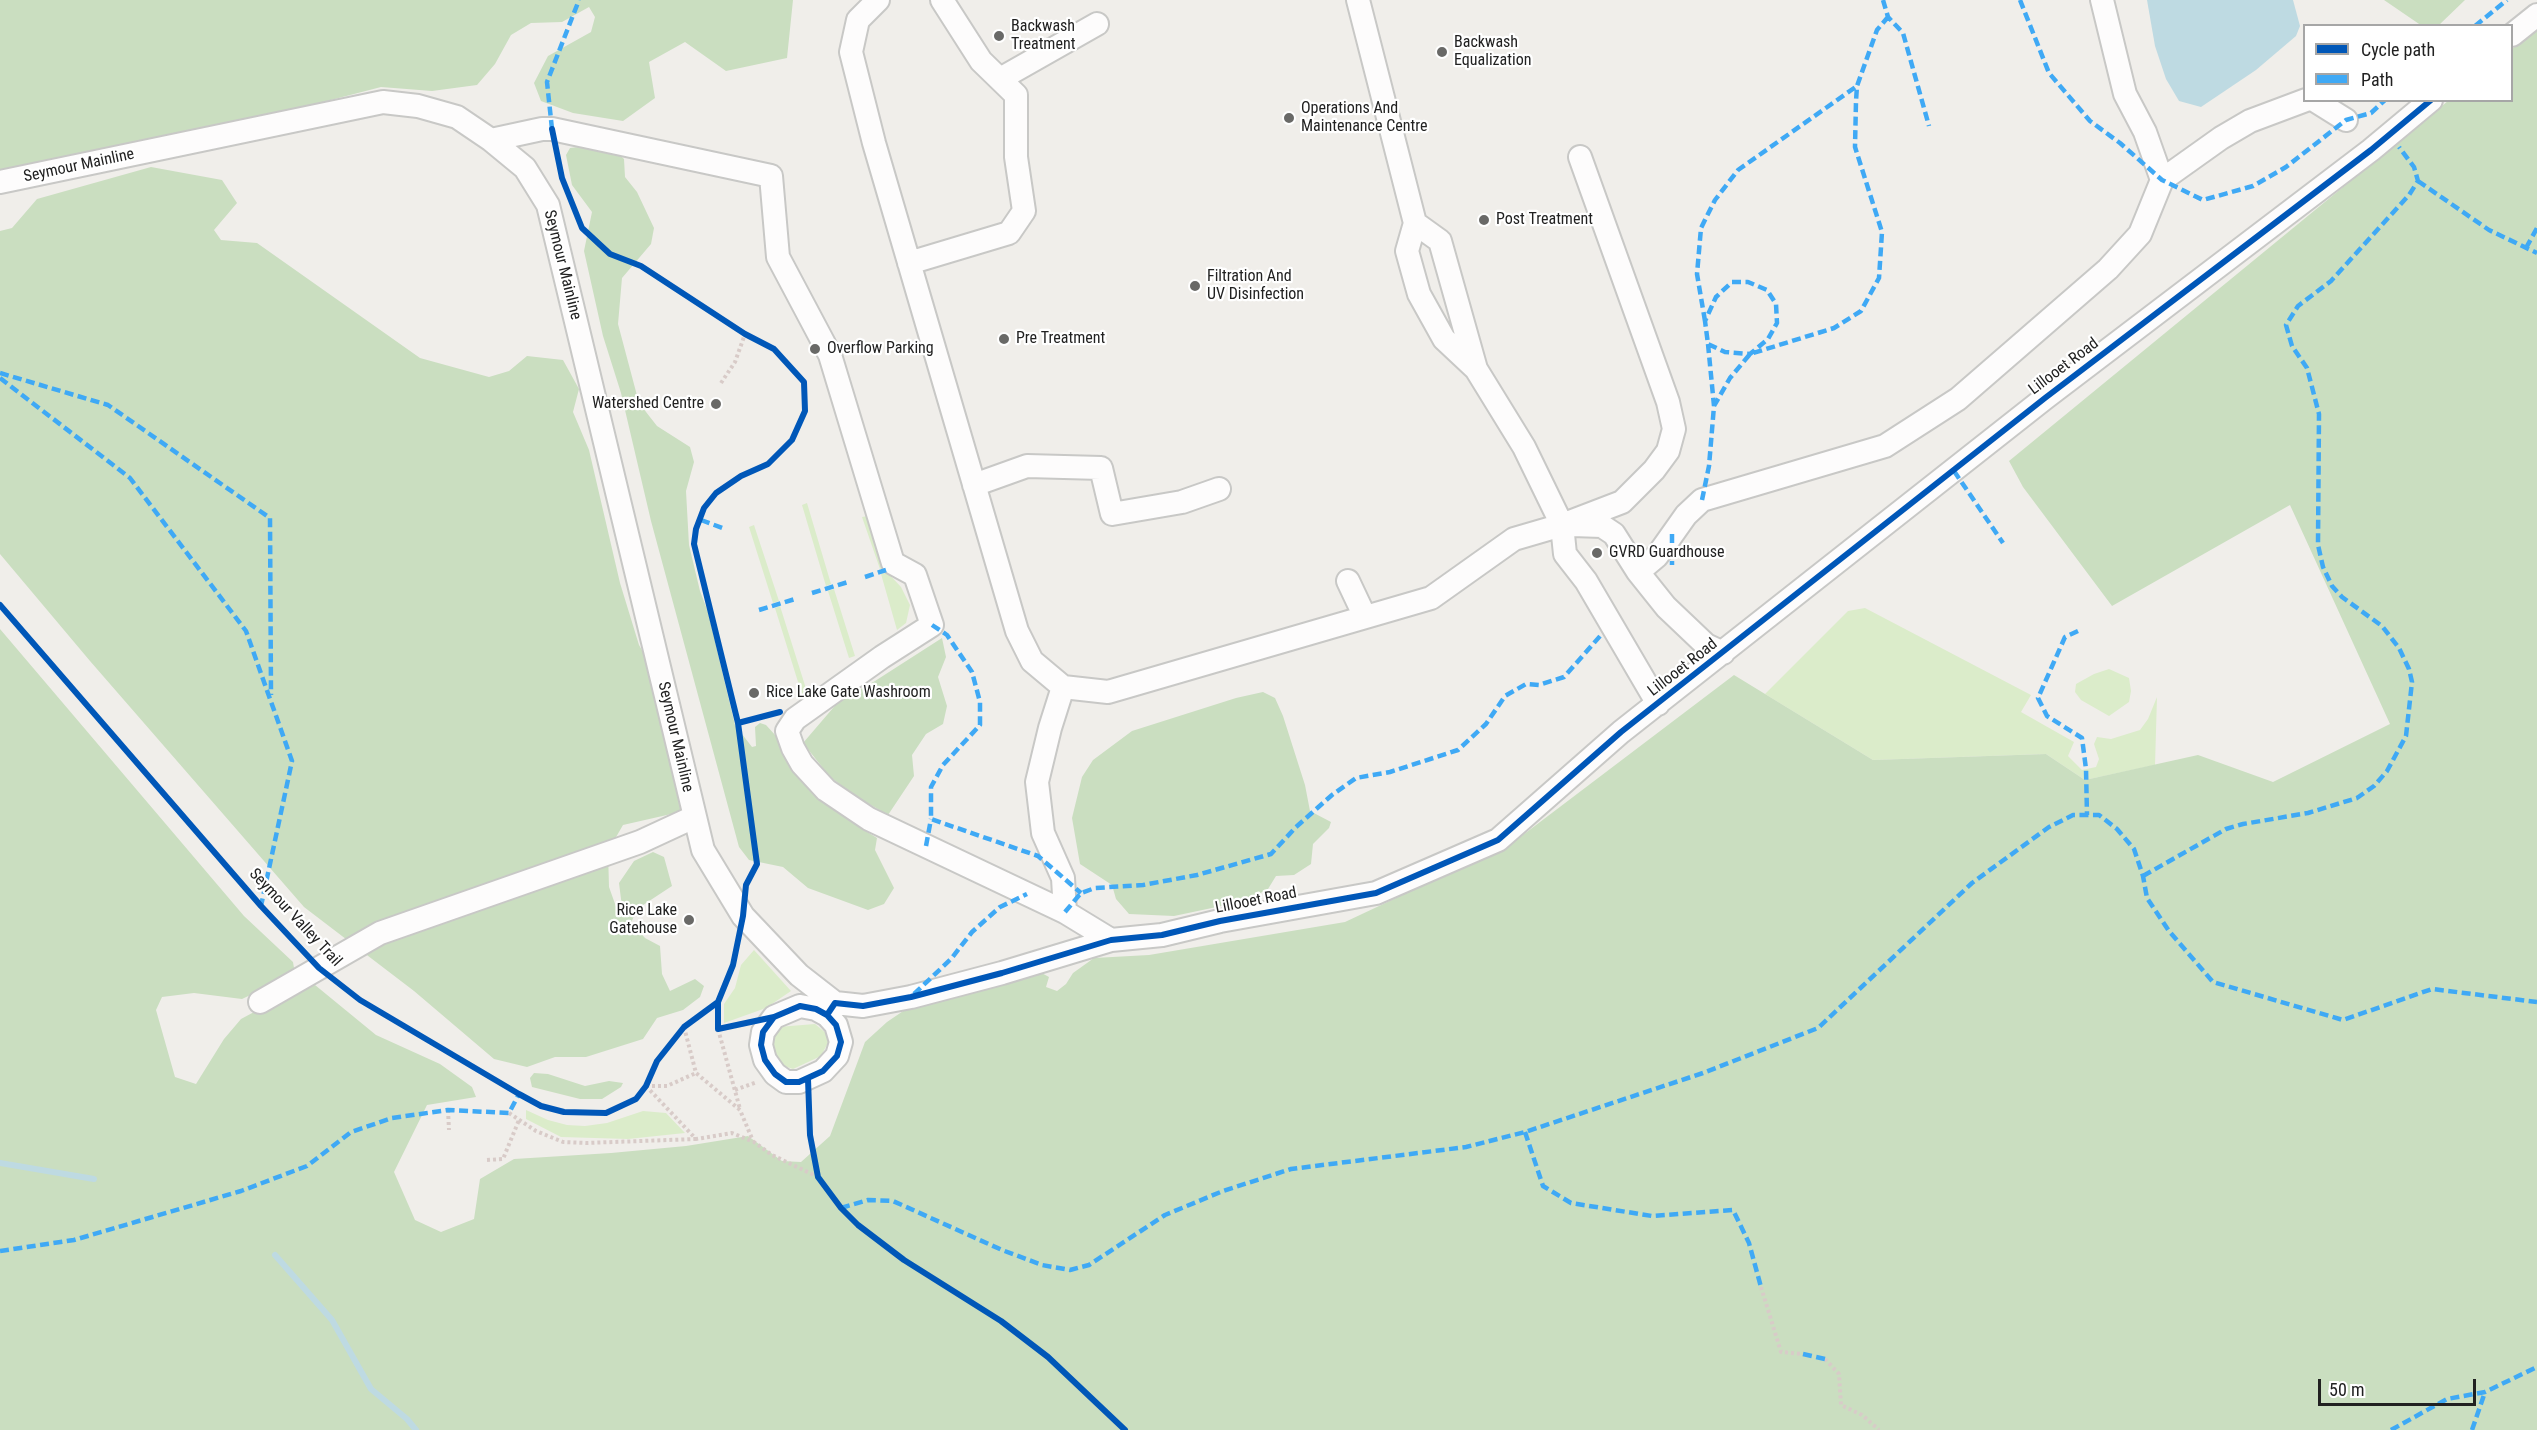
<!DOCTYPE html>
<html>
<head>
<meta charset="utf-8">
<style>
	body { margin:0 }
	#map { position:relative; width:2537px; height:1430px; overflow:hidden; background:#f0eeea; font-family:"Roboto Condensed",sans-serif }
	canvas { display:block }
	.legend { position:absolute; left:2303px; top:24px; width:210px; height:78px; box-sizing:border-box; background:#fff; border:2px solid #a6a6a6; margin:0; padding:8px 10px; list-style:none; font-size:18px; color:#212121 }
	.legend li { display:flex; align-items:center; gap:12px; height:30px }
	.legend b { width:30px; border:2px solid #a6a6a6 }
	.scale { position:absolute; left:2318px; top:1379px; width:158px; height:27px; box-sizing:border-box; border:3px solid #212121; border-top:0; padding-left:8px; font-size:18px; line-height:21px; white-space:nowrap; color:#212121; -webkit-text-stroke:4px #fff; paint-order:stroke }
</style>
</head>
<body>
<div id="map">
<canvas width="2537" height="1430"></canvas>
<ul class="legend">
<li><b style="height:8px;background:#0057b8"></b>Cycle path</li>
<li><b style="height:8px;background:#3fa9f5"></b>Path</li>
</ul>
<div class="scale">50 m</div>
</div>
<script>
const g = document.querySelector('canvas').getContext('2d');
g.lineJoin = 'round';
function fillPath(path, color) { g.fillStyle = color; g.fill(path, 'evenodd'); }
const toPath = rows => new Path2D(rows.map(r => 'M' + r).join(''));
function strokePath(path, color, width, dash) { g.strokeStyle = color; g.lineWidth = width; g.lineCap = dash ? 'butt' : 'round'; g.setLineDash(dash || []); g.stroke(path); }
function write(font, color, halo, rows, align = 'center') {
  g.font = font + ' "Roboto Condensed",sans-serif'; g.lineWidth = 4.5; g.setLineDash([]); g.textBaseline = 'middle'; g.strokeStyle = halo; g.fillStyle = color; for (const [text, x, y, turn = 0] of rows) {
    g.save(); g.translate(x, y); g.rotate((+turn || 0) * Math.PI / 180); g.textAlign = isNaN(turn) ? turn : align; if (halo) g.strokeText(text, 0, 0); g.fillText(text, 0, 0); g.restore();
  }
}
fillPath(toPath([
	[807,503,831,584,826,586,802,505],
	[868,516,885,568,880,569,862,517],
	[754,525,779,601,773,603,749,527],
	[887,572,901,587,910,605,906,623,897,630,881,574],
	[834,589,855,656,849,658,828,591],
	[780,606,808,695,803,698,775,608],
	[1865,608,2031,695,2021,712,2074,742,2068,756,2082,770,2096,767,2099,759,2094,744,2097,737,2111,739,2140,730,2148,719,2157,697,2155,765,2085,780,2046,754,1873,760,1765,694,1848,611],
	[2109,669,2129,678,2131,691,2129,702,2109,716,2081,700,2075,692,2076,684,2094,674],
	[754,950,791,991,766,1008,724,1023,724,1004,735,988,741,965],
	[815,1024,826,1033,829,1041,821,1056,793,1069,775,1063,770,1053,772,1034,778,1027],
	[526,1110,548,1120,567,1125,585,1126,607,1123,643,1111,666,1113,685,1133,628,1139,561,1137,526,1119]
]), '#dbecca');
fillPath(toPath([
	[0,0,793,0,787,58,726,71,685,42,649,62,655,98,623,121,573,113,541,101,534,83,548,56,591,32,595,17,589,7,562,22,531,23,511,35,495,64,477,85,432,91,381,87,165,143,0,172],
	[2384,0,2465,0,2439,25,2422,26],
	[2537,29,2537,1430,0,1430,0,629,244,916,293,962,295,974,242,999,194,993,162,997,156,1010,175,1077,196,1084,224,1039,241,1019,297,989,315,985,376,1035,440,1064,472,1087,476,1097,427,1105,394,1172,415,1220,441,1232,474,1219,480,1179,514,1159,611,1153,686,1146,748,1136,782,1161,801,1162,830,1136,865,1042,887,1022,915,1003,1038,971,1049,977,1046,987,1057,991,1066,984,1073,973,1094,958,1149,955,1345,922,1511,844,1734,675,1873,760,2046,754,2085,780,2198,755,2273,782,2390,724,2290,505,2112,606,2023,487,2009,461,2448,101,2512,100,2512,49],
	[594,145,614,149,624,159,625,177,637,192,654,228,651,244,622,278,618,324,639,403,657,426,690,447,694,462,686,491,689,545,700,591,708,612,735,725,752,747,756,746,755,727,760,723,766,725,776,736,784,756,814,791,853,823,877,838,875,850,894,888,884,904,868,910,808,888,783,867,749,860,739,847,651,521,621,393,603,336,584,251,592,212,572,185,566,155,570,148],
	[151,167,222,180,237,203,214,230,221,240,257,243,420,358,489,377,509,371,527,356,563,360,579,389,573,412,589,450,620,583,639,645,674,706,691,800,680,812,623,825,608,851,609,887,619,915,622,907,619,883,634,861,653,852,664,857,672,886,637,909,631,923,645,938,660,946,662,974,670,991,695,979,704,986,700,997,683,1010,657,1018,643,1039,586,1057,555,1057,527,1067,494,1059,414,991,304,907,90,661,0,554,0,231,12,228,37,199],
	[942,638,946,657,938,677,947,706,943,724,926,734,912,755,914,776,888,815,859,798,830,777,803,743,839,701,875,681],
	[1263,692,1275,698,1283,716,1305,785,1310,811,1331,822,1329,828,1313,844,1311,864,1294,875,1276,876,1268,889,1245,901,1174,916,1129,914,1116,899,1112,885,1080,864,1072,818,1082,777,1093,760,1132,731,1236,698],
	[534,1073,548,1074,585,1086,609,1081,623,1083,621,1087,602,1099,580,1099,532,1087,530,1078]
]), '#cadec0');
fillPath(toPath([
	[2147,0,2293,0,2300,26,2296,36,2256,70,2201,107,2179,101,2166,79,2155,46]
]), '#bedae2');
strokePath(toPath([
	[0,1163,94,1179],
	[275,1255,332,1320,371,1389,407,1419,416,1430]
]), '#bedae2', 6);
const minor = toPath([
	[878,0,858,20,851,52,874,143,1017,631,1032,661,1063,687,1108,692,1431,598,1514,539,1562,525,1622,502,1654,470,1668,451,1674,429,1668,402,1580,157],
	[1358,0,1415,223,1407,251,1419,294,1444,339,1476,369,1524,447,1562,525,1565,554,1586,581,1658,704],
	[2512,35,2537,15],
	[1000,79,1097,24],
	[2314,100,2346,120],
	[491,140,542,129,552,129,771,176,778,257,830,355,893,563,915,575,932,625,882,657,795,719,787,731,793,748,802,764,826,790,869,819,1065,912,1111,940],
	[2162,180,2221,138,2250,121,2306,100],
	[0,182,383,102,418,106,457,117,491,140,525,168,548,205,703,850,743,916,799,975,835,1003],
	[1415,223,1440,241,1476,369],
	[909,263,1009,233,1024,211,1016,157,1016,95,981,61,942,0],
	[974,485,1027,466,1101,468,1112,514,1182,502,1219,489],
	[1572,525,1602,526,1614,534,1638,572,1666,607,1706,645,1723,653],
	[1638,572,1657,556,1686,515,1702,500,1885,446,1958,399,2108,269,2140,234,2162,180,2145,132,2125,94,2102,0],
	[1348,581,1365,617],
	[1063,687,1050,728,1037,782,1043,833,1063,878,1065,912],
	[260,1002,380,933,640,842,694,817],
	[835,1003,863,1006,911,997,1002,973,1111,940,1162,935,1220,921,1376,893,1498,840,1621,732,2045,398,2371,150,2431,100],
	[800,1006,816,1009,827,1015,836,1025,841,1042,837,1056,823,1071,799,1082,786,1082,775,1074,765,1060,761,1045,763,1032,774,1017,800,1006]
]);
strokePath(minor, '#c8c8c6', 26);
strokePath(toPath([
	[721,383,735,362,745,334],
	[684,1027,696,1073,740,1110,753,1141],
	[718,1029,740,1109],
	[646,1086,696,1139,732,1133,754,1142,772,1155,818,1177],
	[646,1086,667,1086,696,1073],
	[735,1090,757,1082],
	[448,1110,449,1130],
	[509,1113,536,1131,563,1142,586,1143,696,1139],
	[487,1160,503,1159,519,1120],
	[1761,1287,1781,1352,1803,1354],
	[1825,1359,1839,1374,1841,1405,1862,1415,1879,1430]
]), '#d8cbc8', 4, [3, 3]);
strokePath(minor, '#fdfcfc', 22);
strokePath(toPath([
	[1883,0,1888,17,1903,33,1929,126],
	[2020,0,2049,73,2090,121,2120,143,2162,180,2203,200,2253,186,2286,167,2346,120,2371,113,2385,100],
	[2475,26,2507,0],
	[552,129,547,82,579,0],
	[2418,181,2489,230,2537,253],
	[2526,248,2537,228],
	[1732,282,1748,282,1767,290,1776,304,1777,323,1768,339,1750,354,1725,352,1708,344,1705,321,1716,297,1732,282],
	[1705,321,1697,274,1701,228,1715,200,1738,170,1857,86],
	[1708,344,1714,406],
	[0,373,108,405,270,518,271,695],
	[0,378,130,478,246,631,292,761,261,906],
	[1954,471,2003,543],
	[1702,500,1709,466,1714,406,1730,378,1750,354,1834,328,1861,311,1879,278,1882,232,1855,147,1856,101,1857,86,1877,30,1888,17],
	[701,520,725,529],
	[1672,534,1672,565],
	[865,577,886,570],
	[812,593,848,582],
	[759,610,795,599],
	[932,625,947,635,972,672,980,702,980,725,943,765,931,787,931,819,1038,856,1081,893],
	[2078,631,2065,637,2038,698,2047,716,2082,738,2086,769,2087,815],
	[926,846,931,819],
	[2143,876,2226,829,2243,824,2308,813,2357,798,2374,786,2387,771,2406,736,2412,682,2409,669,2399,648,2382,626,2342,597,2332,586,2323,567,2318,545,2319,414,2307,368,2292,346,2286,325,2298,306,2331,281,2409,195,2418,181,2414,167,2399,147],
	[1065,912,1081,893,1095,888,1143,885,1197,875,1271,854,1296,827,1332,795,1356,778,1390,772,1458,750,1486,724,1505,696,1526,684,1539,685,1564,677,1601,635],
	[914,994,951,959,972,932,1000,907,1027,894],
	[1525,1132,1543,1186,1571,1203,1652,1216,1733,1210,1749,1243,1761,1287],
	[841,1208,868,1200,893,1201,1002,1250,1042,1265,1070,1270,1089,1265,1165,1215,1223,1191,1291,1169,1466,1147,1525,1132,1703,1073,1818,1028,1972,883,2049,827,2073,815,2099,815,2117,829,2134,849,2143,876,2147,898,2169,931,2213,982,2343,1020,2432,989,2537,1002],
	[0,1251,74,1240,241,1191,307,1166,351,1132,392,1118,448,1110,509,1113,519,1094],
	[1803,1354,1825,1359],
	[2391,1430,2447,1399,2485,1392,2537,1367],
	[2472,1430,2485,1392]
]), '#3fa9f5', 4.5, [9, 4.5]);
strokePath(toPath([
	[552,129,562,178,582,228,610,254,641,266,745,334,774,349,804,382,805,411,792,440,768,464,741,476,716,493,704,508,696,529,694,544,738,723],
	[0,605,261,906,319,968,360,1000,519,1094,541,1106,564,1112,606,1113,636,1099,646,1086,657,1061,684,1027,718,1002,733,965,743,916,746,885,757,864,738,723,780,712],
	[718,1002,718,1029,774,1017],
	[800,1006,816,1009,827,1015,836,1025,841,1042,837,1056,823,1071,799,1082,786,1082,775,1074,765,1060,761,1045,763,1032,774,1017,800,1006],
	[827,1015,835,1003,863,1006,911,997,1002,973,1111,940,1162,935,1220,921,1376,893,1498,840,1621,732,2045,398,2371,150,2431,100],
	[808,1079,810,1135,818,1177,841,1208,858,1225,904,1260,1001,1321,1048,1357,1125,1430]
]), '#0057b8', 6);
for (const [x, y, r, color] of [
	[999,36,6,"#696967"],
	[1442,52,6,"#696967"],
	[1289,118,6,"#696967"],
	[1484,220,6,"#696967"],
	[1195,286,6,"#696967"],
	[1004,339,6,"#696967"],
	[815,349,6,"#696967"],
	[716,404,6,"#696967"],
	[1597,553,6,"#696967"],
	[754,693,6,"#696967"],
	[689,920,6,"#696967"]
]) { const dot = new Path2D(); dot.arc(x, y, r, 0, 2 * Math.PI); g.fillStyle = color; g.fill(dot); strokePath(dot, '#fff', 2); }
write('16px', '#212121', '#fff', [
	["Backwash",1011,27],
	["Treatment",1011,45],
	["Backwash",1454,43],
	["Equalization",1454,61],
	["Operations And",1301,109],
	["Maintenance Centre",1301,127],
	["Post Treatment",1496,220],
	["Filtration And",1207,277],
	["UV Disinfection",1207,295],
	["Pre Treatment",1016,339],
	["Overflow Parking",827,349],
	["Watershed Centre",704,404,"right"],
	["GVRD Guardhouse",1609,553],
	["Rice Lake Gate Washroom",766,693],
	["Rice Lake",677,911,"right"],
	["Gatehouse",677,929,"right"]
], 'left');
write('16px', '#212121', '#fff', [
	["Seymour Mainline",79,166,-12],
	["Seymour Mainline",562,265,76],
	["Lillooet Road",2064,367,-37],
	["Lillooet Road",1683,668,-38],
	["Seymour Mainline",675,737,77],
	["Lillooet Road",1256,901,-11],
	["Seymour Valley Trail",295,918,47]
]);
</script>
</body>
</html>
